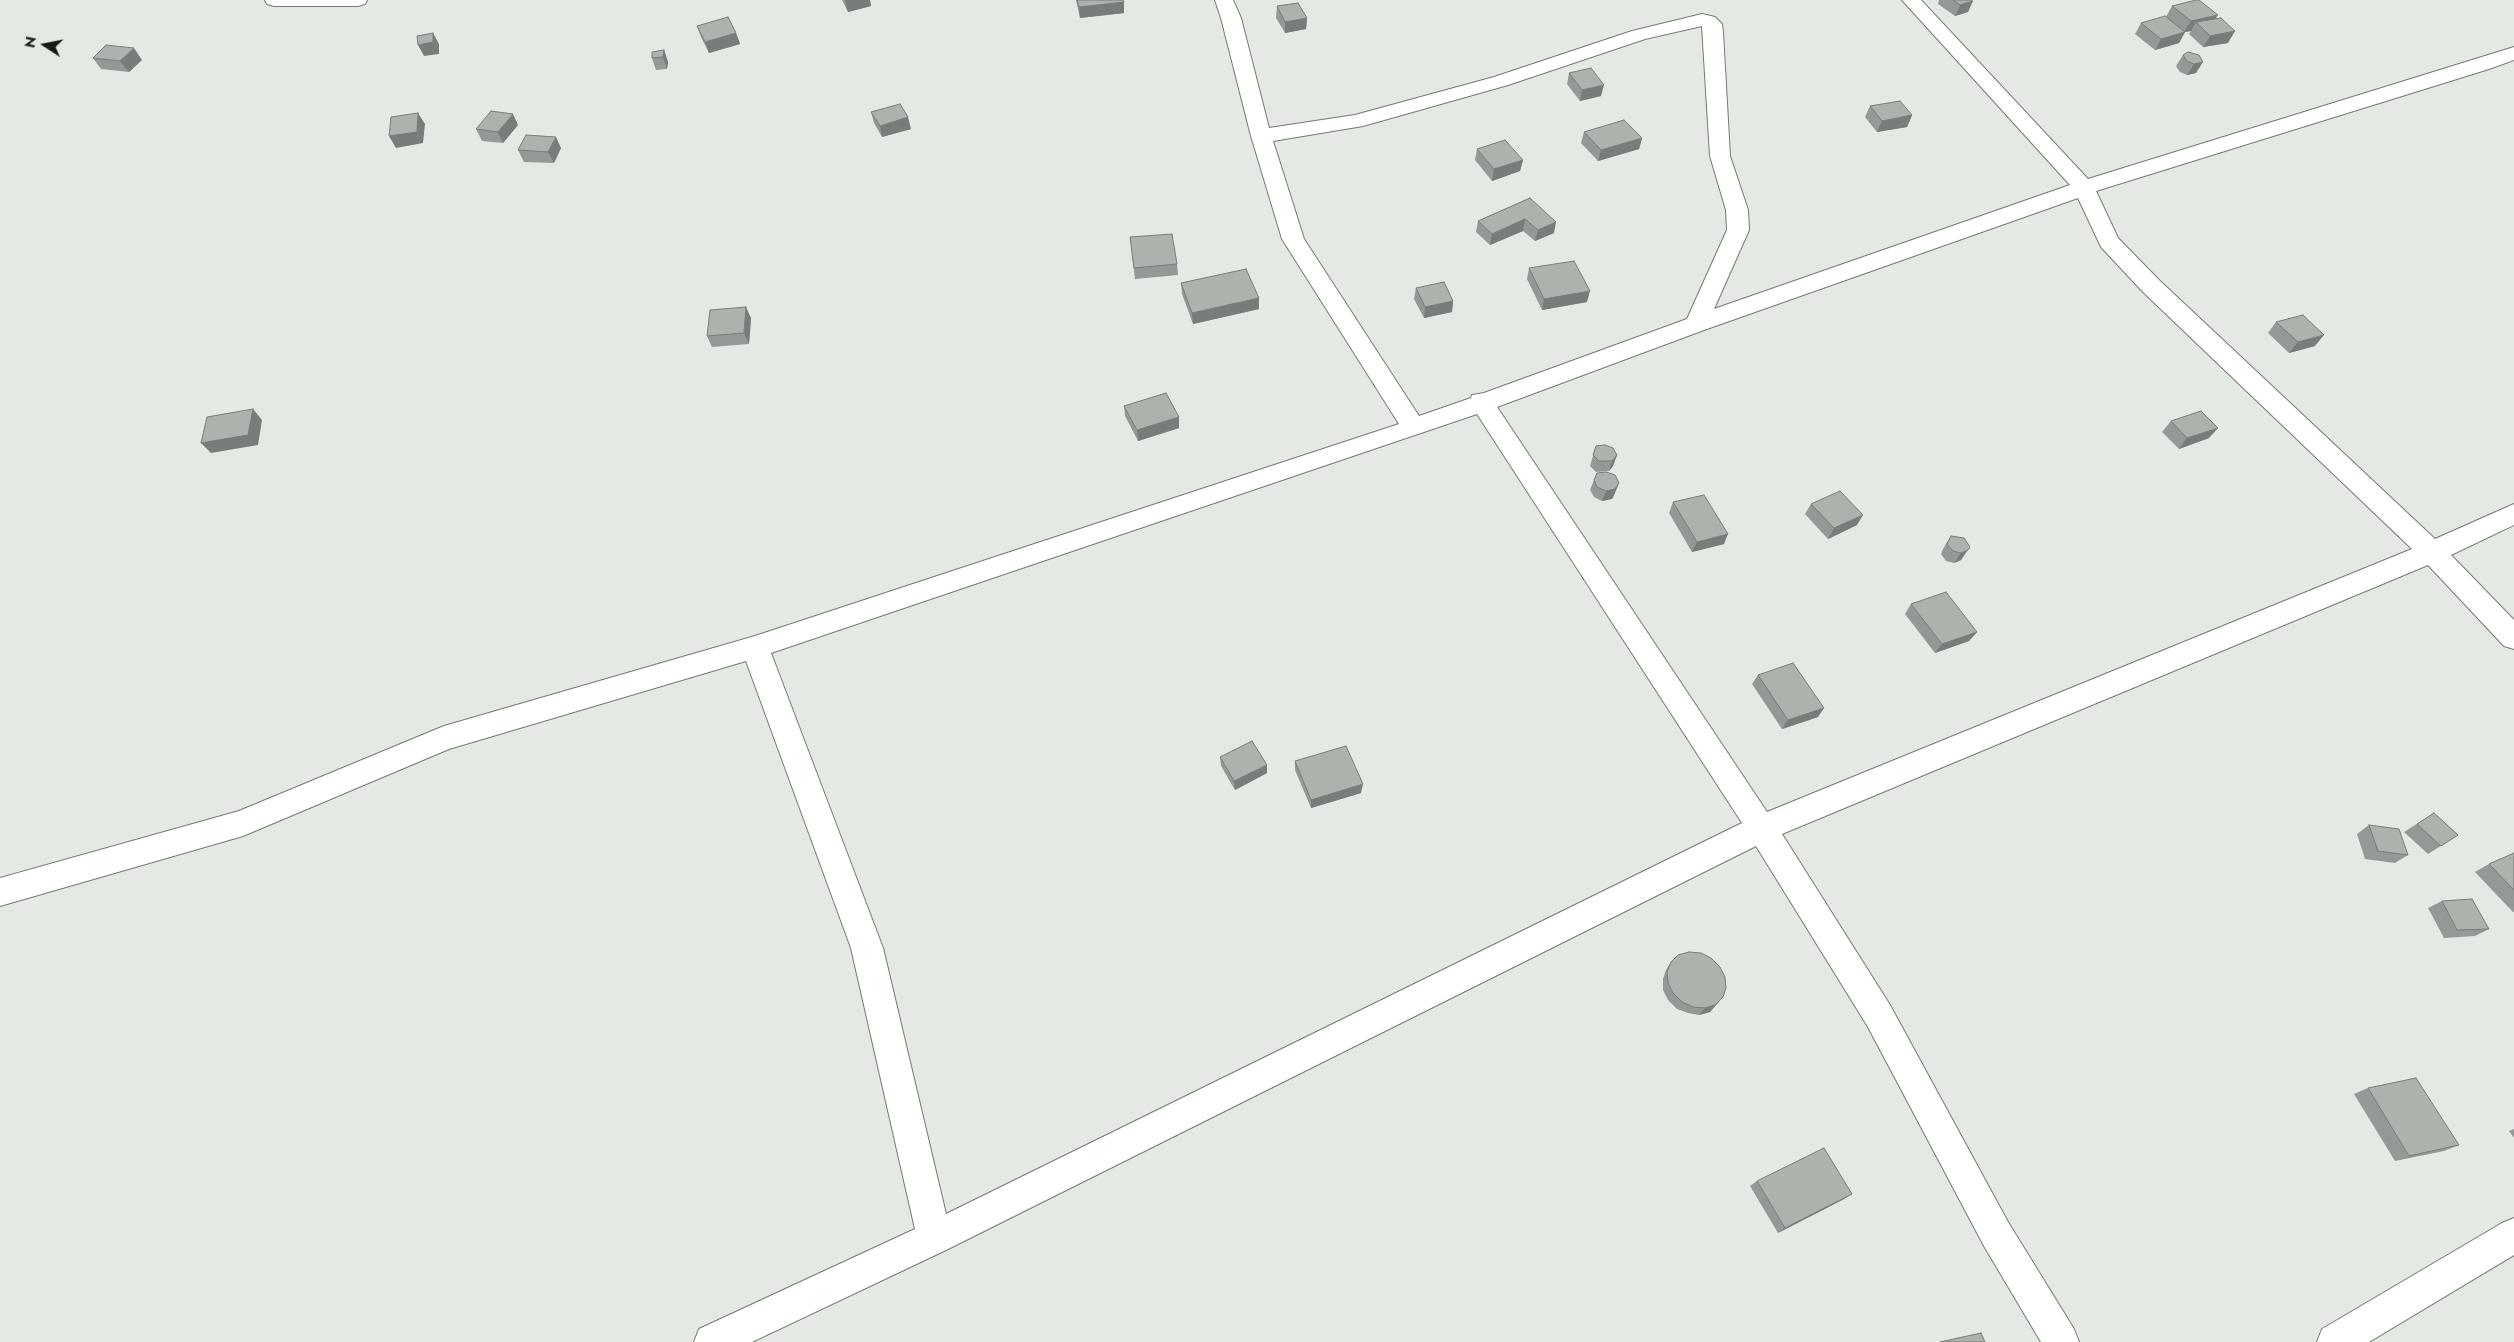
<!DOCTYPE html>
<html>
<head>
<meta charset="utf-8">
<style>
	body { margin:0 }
	#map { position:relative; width:2514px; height:1342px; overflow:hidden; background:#e5e9e4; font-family:Jost,sans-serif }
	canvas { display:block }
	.north { position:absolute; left:20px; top:20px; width:50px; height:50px; -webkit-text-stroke:4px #e5e9e4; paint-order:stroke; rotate:281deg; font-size:14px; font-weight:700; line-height:20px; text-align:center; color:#171917 }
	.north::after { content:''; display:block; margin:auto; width:18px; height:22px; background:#171917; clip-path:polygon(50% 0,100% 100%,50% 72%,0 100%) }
</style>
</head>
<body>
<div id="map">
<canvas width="2514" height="1342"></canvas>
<div class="north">N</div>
</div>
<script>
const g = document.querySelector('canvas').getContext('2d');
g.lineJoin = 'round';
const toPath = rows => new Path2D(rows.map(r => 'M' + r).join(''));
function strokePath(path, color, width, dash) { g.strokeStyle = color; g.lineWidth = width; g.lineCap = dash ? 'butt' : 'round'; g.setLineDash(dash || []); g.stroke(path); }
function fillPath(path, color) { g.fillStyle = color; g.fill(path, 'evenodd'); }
const minor = toPath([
	[265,0,367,0,365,4,358,6,274,6,267,4,265,0],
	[1215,0,1233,0,1241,18,1269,128,1355,115,1494,77,1632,31,1702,14,1715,17,1722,24,1723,32,1730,156,1748,210,1749,230,1714,309,2070,185,1902,0,1921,0,2088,179,2514,47,2514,60,2489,69,2096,191,2118,238,2159,280,2435,539,2514,504,2514,525,2451,555,2514,620,2514,649,2504,646,2428,565,1782,834,1890,1005,2008,1222,2074,1329,2079,1342,2041,1342,1984,1246,1868,1027,1756,846,946,1250,752,1342,694,1342,699,1329,915,1229,851,948,746,661,449,749,243,836,0,906,0,878,239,811,444,726,755,636,1399,424,1282,239,1251,136,1221,18,1215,0],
	[1702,26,1710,156,1726,210,1727,230,1687,319,1484,393,1472,395,1471,398,1419,416,1304,239,1273,141,1363,126,1508,85,1645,39,1702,26],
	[2078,198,2101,247,2143,292,2412,549,1767,812,1497,407,1704,330,2078,198],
	[1477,414,1742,823,946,1214,883,948,771,653,1477,414],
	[2514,1218,2514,1255,2369,1342,2317,1342,2322,1329,2502,1223,2514,1218]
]);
strokePath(minor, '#757974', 2);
fillPath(minor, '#fff');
fillPath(toPath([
	[842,0,870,0,871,6,848,12],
	[1076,0,1123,0,1124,13,1080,18],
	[1939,0,1971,0,1968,12,1955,16,1938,4],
	[1277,6,1307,18,1306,29,1285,33,1276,18],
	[2172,6,2215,19,2228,43,2203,47,2189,34,2191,31,2185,32,2179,43,2155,50,2135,34,2141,23,2166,17],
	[697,26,736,33,740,44,709,53,701,37],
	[664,50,668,62,667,69,656,70,652,58],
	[2183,55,2199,55,2196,73,2187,75,2180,72,2176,66],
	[93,58,142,60,129,72,101,69],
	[1569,73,1601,96,1580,101,1567,84],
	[1870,106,1912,115,1907,127,1877,132,1865,117],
	[871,112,911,129,882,137,874,123],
	[518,125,503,143,482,141,476,129],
	[1584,132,1642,138,1639,149,1598,161,1581,143],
	[561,148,554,163,524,162,518,150],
	[1477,149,1523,160,1520,171,1492,181,1475,160],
	[1530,198,1554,233,1535,241,1523,231,1490,245,1476,232,1478,221],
	[1130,237,1177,264,1178,275,1135,279],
	[1529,268,1587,302,1542,310,1527,279],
	[1181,283,1259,298,1259,309,1193,324,1182,294],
	[1416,288,1453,301,1452,312,1424,318,1414,299],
	[751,318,749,344,712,347,707,336],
	[2276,322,2315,346,2289,353,2268,333],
	[1124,406,1179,417,1179,428,1138,441,1125,416],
	[2171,421,2209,438,2179,449,2162,432],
	[1596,446,1617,455,1613,466,1609,471,1596,472,1590,466],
	[1594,480,1615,493,1612,499,1602,501,1594,497,1590,490],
	[1673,502,1724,544,1692,552,1669,513],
	[1811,504,1857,525,1828,539,1805,514],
	[1951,536,1964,538,1961,560,1954,563,1946,561,1941,554,1944,547],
	[1911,604,1977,632,1969,641,1935,653,1905,614],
	[1758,675,1818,717,1782,729,1752,684],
	[1220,757,1267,773,1235,790,1221,766],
	[1295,761,1361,793,1311,808,1295,770],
	[2434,813,2458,835,2428,854,2404,832],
	[2369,825,2408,855,2395,863,2365,859,2357,834],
	[2514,853,2514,912,2513,912,2475,872,2489,864],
	[2442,901,2489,929,2475,936,2444,938,2428,908],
	[1671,962,1723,997,1710,1012,1699,1015,1688,1013,1677,1009,1668,1000,1663,990,1663,979,1666,970],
	[2368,1088,2459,1145,2444,1151,2395,1161,2354,1094],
	[2514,1129,2514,1138,2509,1131],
	[1757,1181,1844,1199,1778,1233,1750,1186]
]), '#959995');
fillPath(toPath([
	[845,0,870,0,871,6,848,12],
	[1973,1,1968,12,1955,16,1960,5],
	[1124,2,1124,13,1080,18,1079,7],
	[2218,15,2211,26,2196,22,2191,31,2185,32,2179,43,2155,50,2161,39,2184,32,2191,21],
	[1307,18,1306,29,1285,33,1285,22],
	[2235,31,2228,43,2203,47,2210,36],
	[433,33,439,44,439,54,424,56,418,45],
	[736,33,740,44,709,53,705,42],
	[134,48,142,60,129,72,120,61],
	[664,50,668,62,667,69,663,57],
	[2203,62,2196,73,2187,75,2194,64],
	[1604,85,1601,96,1580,101,1582,90],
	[418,113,425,124,423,143,396,148,389,136],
	[513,114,518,125,503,143,498,132],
	[1912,115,1907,127,1877,132,1882,121],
	[908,117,911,129,882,137,880,126],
	[556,137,561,148,554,163,548,152],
	[1642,138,1639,149,1598,161,1601,150],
	[1523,160,1520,171,1492,181,1494,169],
	[1525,219,1523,231,1490,245,1492,234],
	[1556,222,1554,233,1535,241,1538,230],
	[1590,291,1587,302,1542,310,1544,299],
	[1259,298,1259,309,1193,324,1192,313],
	[1453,301,1452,312,1424,318,1425,307],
	[746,307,751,318,749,344,744,333],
	[2324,335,2315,346,2289,353,2298,342],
	[253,409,262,420,258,445,211,453,201,443],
	[1179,417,1179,428,1138,441,1137,430],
	[2218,428,2209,438,2179,449,2187,438],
	[1617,455,1613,466,1609,471,1612,461],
	[1619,483,1615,493,1612,499,1602,501,1606,491],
	[1863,515,1857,525,1828,539,1834,528],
	[1728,534,1724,544,1692,552,1697,542],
	[1968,550,1961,560,1954,563,1961,553],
	[1977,632,1969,641,1935,653,1942,644],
	[1824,708,1818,717,1782,729,1788,720],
	[1267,765,1267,773,1235,790,1234,781],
	[1363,784,1361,793,1311,808,1311,800],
	[1723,997,1710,1012,1699,1015,1705,1008],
	[1852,1194,1844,1199,1778,1233,1785,1228]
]), '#797d79');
const building = toPath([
	[1077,0,1123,0,1124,2,1079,7,1077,0],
	[1953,0,1971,0,1973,1,1960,5,1953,0],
	[2196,0,2199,0,2218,15,2191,21,2172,6,2196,0],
	[1298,3,1307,18,1285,22,1277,6,1298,3],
	[2165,16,2185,32,2161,39,2141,23,2165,16],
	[728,17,736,33,705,42,697,26,728,17],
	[2221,18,2235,31,2210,36,2196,22,2221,18],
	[433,33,433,42,418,45,417,36,433,33],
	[106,45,134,48,120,61,93,58,106,45],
	[664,50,663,57,652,58,652,52,664,50],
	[2188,52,2199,55,2203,62,2194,64,2187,61,2183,55,2188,52],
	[1591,68,1604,85,1582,90,1569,73,1591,68],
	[1900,101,1912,115,1882,121,1870,106,1900,101],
	[900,104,908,117,880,126,871,112,900,104],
	[491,111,513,114,498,132,476,129,491,111],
	[418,113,417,132,389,136,391,117,418,113],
	[1624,120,1642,138,1601,150,1584,132,1624,120],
	[526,135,556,137,548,152,518,150,526,135],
	[1505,140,1523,160,1494,169,1477,149,1505,140],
	[1530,198,1556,222,1538,230,1525,219,1492,234,1478,221,1530,198],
	[1172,234,1177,264,1134,268,1130,237,1172,234],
	[1574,261,1590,291,1544,299,1529,268,1574,261],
	[1246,269,1259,298,1192,313,1181,283,1246,269],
	[1444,282,1453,301,1425,307,1416,288,1444,282],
	[746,307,744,333,707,336,710,310,746,307],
	[2303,315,2324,335,2298,342,2276,322,2303,315],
	[1166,393,1179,417,1137,430,1124,406,1166,393],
	[253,409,248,435,201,443,207,417,253,409],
	[2201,411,2218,428,2187,438,2171,421,2201,411],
	[1605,445,1613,448,1617,455,1612,461,1599,461,1593,455,1596,446,1605,445],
	[1606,472,1615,475,1619,483,1615,489,1606,491,1597,487,1594,480,1597,473,1606,472],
	[1840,491,1863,515,1834,528,1811,504,1840,491],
	[1704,495,1728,534,1697,542,1673,502,1704,495],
	[1951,536,1964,538,1970,547,1968,550,1961,553,1953,551,1947,544,1951,536],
	[1946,592,1977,632,1942,644,1911,604,1946,592],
	[1793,663,1824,708,1788,720,1758,675,1793,663],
	[1252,741,1267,765,1234,781,1220,757,1252,741],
	[1346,746,1363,784,1311,800,1295,761,1346,746],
	[2434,813,2458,835,2441,846,2417,824,2434,813],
	[2369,825,2399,829,2408,855,2378,851,2369,825],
	[2514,853,2514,890,2489,864,2514,853],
	[2472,899,2489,929,2457,930,2442,901,2472,899],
	[1689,952,1701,953,1711,958,1720,967,1725,977,1726,988,1723,997,1715,1005,1705,1008,1693,1007,1682,1002,1673,993,1668,983,1667,972,1671,962,1678,955,1689,952],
	[2416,1078,2459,1145,2409,1156,2368,1088,2416,1078],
	[1824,1148,1852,1194,1785,1228,1757,1181,1824,1148],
	[1981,1333,1985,1342,1940,1342,1981,1333]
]);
fillPath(building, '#adb2ad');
strokePath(building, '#797d79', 1);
</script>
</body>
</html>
